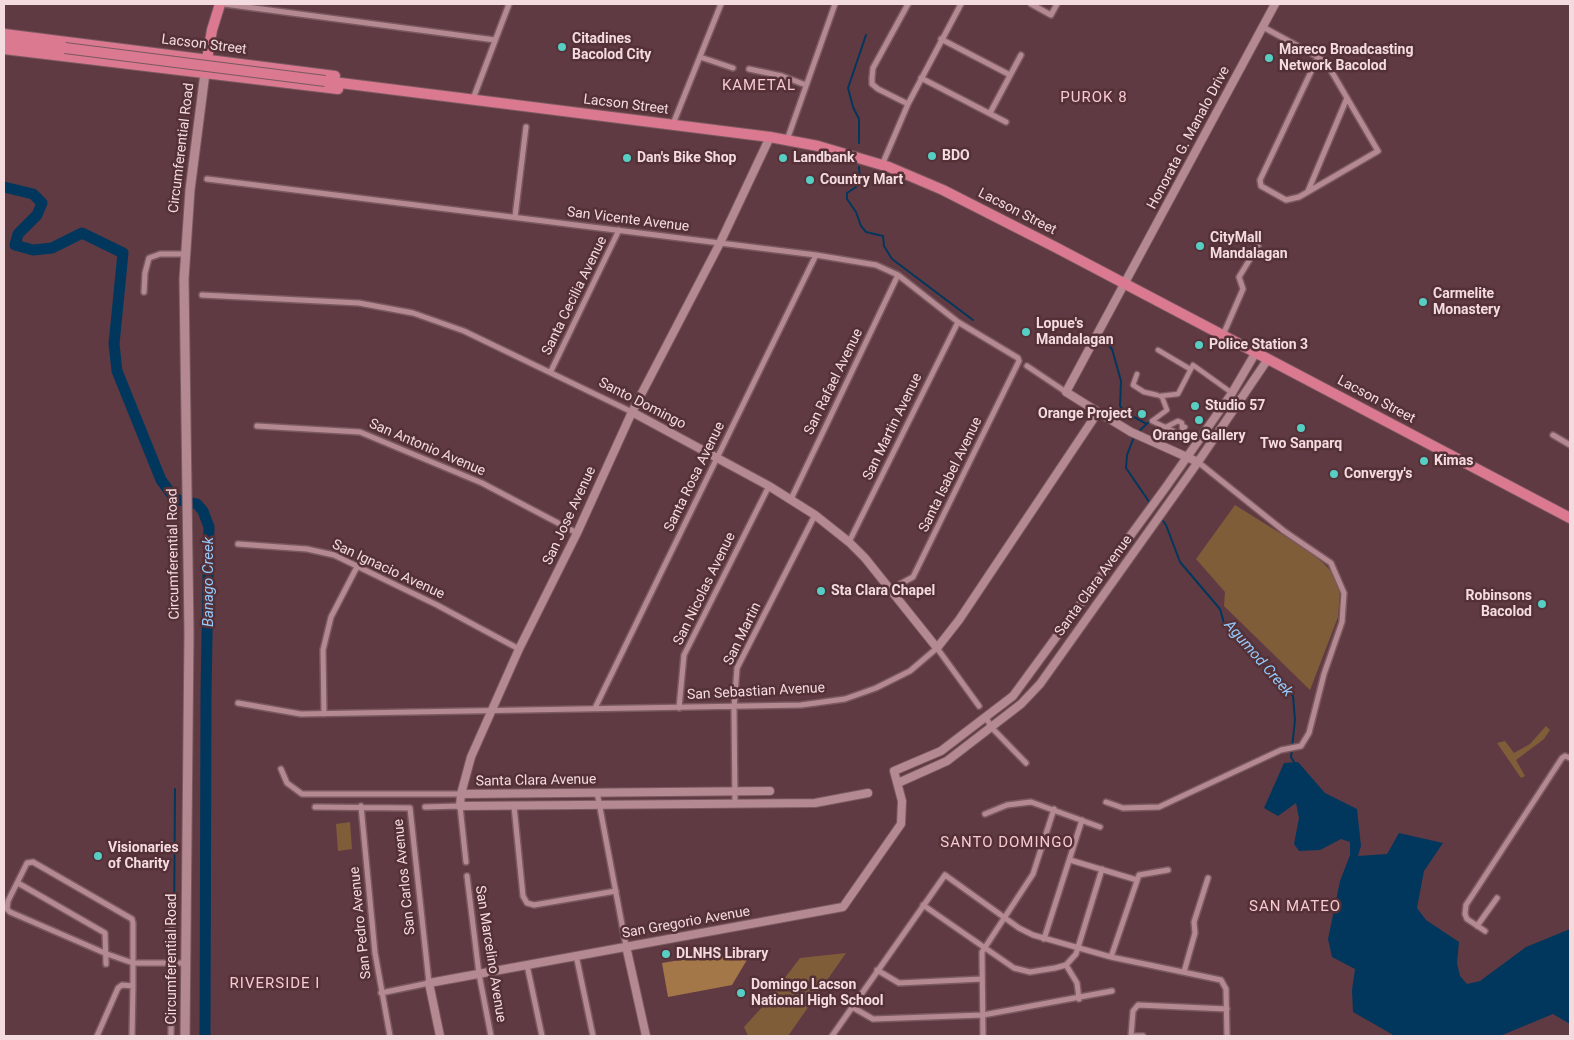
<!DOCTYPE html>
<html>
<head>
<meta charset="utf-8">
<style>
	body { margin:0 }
	#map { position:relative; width:1574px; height:1040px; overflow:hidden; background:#603a42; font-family:Roboto,sans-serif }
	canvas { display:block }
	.frame { position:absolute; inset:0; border:5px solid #f4dbdf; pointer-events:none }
</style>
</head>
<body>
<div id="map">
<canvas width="1574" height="1040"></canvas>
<div class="frame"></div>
</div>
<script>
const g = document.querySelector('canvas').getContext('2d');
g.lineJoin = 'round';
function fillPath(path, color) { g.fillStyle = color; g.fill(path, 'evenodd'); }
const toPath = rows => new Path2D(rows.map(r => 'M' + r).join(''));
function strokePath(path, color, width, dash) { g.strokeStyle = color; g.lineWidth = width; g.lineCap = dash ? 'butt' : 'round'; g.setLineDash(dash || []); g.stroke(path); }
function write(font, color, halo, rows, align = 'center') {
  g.font = font + ' Roboto,sans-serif'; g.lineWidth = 5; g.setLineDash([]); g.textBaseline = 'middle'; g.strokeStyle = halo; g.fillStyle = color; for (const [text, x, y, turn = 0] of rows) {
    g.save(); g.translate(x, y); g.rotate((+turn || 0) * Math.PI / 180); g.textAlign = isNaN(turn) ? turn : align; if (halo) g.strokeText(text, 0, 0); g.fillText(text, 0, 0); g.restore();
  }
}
fillPath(toPath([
	[1235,505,1307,550,1322,562,1333,573,1340,590,1338,617,1310,690,1224,606,1225,592,1196,559],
	[1546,726,1550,730,1544,739,1516,760,1525,776,1521,778,1497,743,1505,741,1514,753,1530,744],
	[350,822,352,849,338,851,336,824],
	[846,953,788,1036,748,1036,744,1027,765,1004,800,958]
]), '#7f5d39');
fillPath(toPath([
	[754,948,732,985,668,997,662,963]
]), '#a37748');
fillPath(toPath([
	[1298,762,1325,793,1357,809,1361,846,1358,856,1387,854,1399,833,1443,843,1424,871,1417,908,1426,920,1459,942,1457,963,1460,976,1467,984,1480,981,1526,947,1570,929,1570,1024,1553,1014,1500,1036,1395,1036,1353,1012,1352,990,1355,969,1332,957,1328,939,1340,881,1350,855,1350,842,1341,839,1320,850,1299,851,1294,844,1299,818,1296,803,1278,816,1264,808,1284,763]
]), '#02375d');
strokePath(toPath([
	[859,143,859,119,853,107,848,88,866,35],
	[859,167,860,180,856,187,847,193,847,199,856,212,861,226,866,232,883,236,884,246,892,259,973,320],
	[1098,344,1105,342,1112,349,1121,381,1120,406,1125,412,1145,423],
	[1137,433,1152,419],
	[1134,437,1127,455,1126,468,1150,503],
	[1160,517,1166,525,1180,562,1220,609,1224,623,1293,696,1295,720,1291,757,1295,764],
	[174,926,175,789]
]), '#02375d', 2);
strokePath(toPath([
	[4,187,33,194,42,203,37,215,18,234,15,245,33,250,52,248,82,233,123,253,114,344,117,371,161,480,175,499,197,504,203,511,209,527,206,692,205,1036]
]), '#02375d', 11);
const pedestrian = toPath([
	[1158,350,1190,369],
	[1137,374,1133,385,1144,392,1157,395],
	[1160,396,1178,394,1193,365,1232,393],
	[1162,397,1167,410,1152,421,1180,434,1185,427],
	[1166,427,1178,421,1182,423,1182,430]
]);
const minor = toPath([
	[224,4,495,40],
	[908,4,873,68,872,78,872,84,878,89,908,104],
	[1031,4,1051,15,1057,4],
	[1263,27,1318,57,1326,62,1378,151,1299,197,1286,200,1261,186,1260,180,1318,57],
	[941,39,1010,75],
	[700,57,733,68],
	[749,69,782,76,806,85],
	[921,78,1006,122],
	[473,99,509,4],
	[990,113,1021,55],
	[673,124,721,4],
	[787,140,835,4],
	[882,165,908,104,961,4],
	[207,179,816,255,876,265,898,275,958,322,1018,358,1019,361,913,577,889,590],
	[1308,191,1347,98],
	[515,217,526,127],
	[144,292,145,273,149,258,160,254,185,254],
	[202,295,359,303,413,313,464,331,632,412],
	[1223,335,1243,289,1239,277,1258,246],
	[1027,366,1066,392],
	[551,371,619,230],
	[257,426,360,432,482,483,577,533],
	[1553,435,1570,445],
	[791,499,898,275],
	[849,542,958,322],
	[238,544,307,549,334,555,437,605,519,649],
	[238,703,301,714,801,705,845,699,876,688,910,671,937,648,979,706],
	[595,708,816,255],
	[679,708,684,655,769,486],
	[324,714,323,650,331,617,358,565],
	[986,718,992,728,1026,763],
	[281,769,287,783,302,794,461,794],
	[597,792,626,946],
	[1106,802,1123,808,1159,807,1281,750,1301,746,1309,733,1324,674,1342,622,1344,593,1331,563,1284,531,1198,462],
	[735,803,734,708,737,668,815,515],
	[361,806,375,953,390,1036],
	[514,806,523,896,527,903,534,905,616,891],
	[315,807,410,808,429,983,381,993],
	[425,807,460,806,466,862],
	[985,814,1007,805,1031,802,1100,827],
	[1070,860,1137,880],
	[467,876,479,974,491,1036],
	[18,883,105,933,106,964],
	[923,905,1014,968,1030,972,1055,968,1066,965,1076,954,1102,869],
	[1477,926,1497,898],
	[1485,931,1467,919,1465,914,1466,905,1562,758,1565,756,1570,758],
	[1044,939,1082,820],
	[576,955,593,1036],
	[1111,957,1139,875,1168,870],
	[527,965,542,1036],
	[1066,965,1077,983,1079,999],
	[877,970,899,983,982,979],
	[1184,972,1195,933,1194,922,1208,878],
	[852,1007,873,1019,983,1015,1112,991],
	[97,1036,118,988,122,985,133,986],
	[132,1036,133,986,133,923,132,919,33,862,27,863,8,901,7,909,10,912,107,954,133,963,186,963],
	[171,1036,172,927],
	[832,1036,945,875,1019,928,1033,935,1111,957,1221,980,1226,989,1227,1036],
	[983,1036,982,952,1033,874,1054,809],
	[1131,1036,1133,1011,1138,1005,1227,1009],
	[1131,1036,1143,1036]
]);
const tertiary = toPath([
	[770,137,720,243,632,412,577,533,519,649,471,757,461,794,460,806,815,803,868,793],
	[632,412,769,486,815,515,849,542,865,558,937,648,959,620,1098,412,1131,432,1198,462],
	[1098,412,1066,392,1275,4],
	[898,783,947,761,1021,704,1040,684,1198,462,1268,359],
	[461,794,770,791],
	[626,946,646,1036],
	[440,1036,429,983,843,907,901,824,902,801,894,771,941,751,1013,696,1166,487,1232,393,1256,352]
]);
const secondary = toPath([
	[185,1036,189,633,184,279,190,190,205,73]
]);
const primary = toPath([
	[4,34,335,76],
	[4,40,65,48],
	[4,49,338,89],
	[206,65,212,30,220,4],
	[325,81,770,137,818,146,889,167,943,190,1057,248,1570,518]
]);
strokePath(pedestrian, '#79595f', 7);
strokePath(minor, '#79595f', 8);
strokePath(tertiary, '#79595f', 10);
strokePath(secondary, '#79595f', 11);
strokePath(primary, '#79595f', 12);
strokePath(pedestrian, '#b58991', 4.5);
strokePath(minor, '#b58991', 5);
strokePath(tertiary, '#b58991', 8);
strokePath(secondary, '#b58991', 9);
strokePath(primary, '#db7990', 10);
const primaryBridge = toPath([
	[65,48,325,81]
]);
strokePath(primaryBridge, '#79595f', 12, []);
strokePath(primaryBridge, '#db7990', 10);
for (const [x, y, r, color] of [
	[562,47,5,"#56cec3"],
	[1269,58,5,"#56cec3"],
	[932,156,5,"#56cec3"],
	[627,158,5,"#56cec3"],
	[783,158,5,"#56cec3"],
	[810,180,5,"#56cec3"],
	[1200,246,5,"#56cec3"],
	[1423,302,5,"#56cec3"],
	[1026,332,5,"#56cec3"],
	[1199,345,5,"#56cec3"],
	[1195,406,5,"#56cec3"],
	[1142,414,5,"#56cec3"],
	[1199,420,5,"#56cec3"],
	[1301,428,5,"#56cec3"],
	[1424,461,5,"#56cec3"],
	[1334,474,5,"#56cec3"],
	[821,591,5,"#56cec3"],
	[1542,604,5,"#56cec3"],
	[98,856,5,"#56cec3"],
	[666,954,5,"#56cec3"],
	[741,993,5,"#56cec3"]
]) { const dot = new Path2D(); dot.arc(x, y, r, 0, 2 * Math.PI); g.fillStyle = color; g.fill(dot); strokePath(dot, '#543037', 2); }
write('bold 14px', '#f4dbdf', '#543037', [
	["Citadines",572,39],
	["Bacolod City",572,55],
	["Mareco Broadcasting",1279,50],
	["Network Bacolod",1279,66],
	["BDO",942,156],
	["Dan's Bike Shop",637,158],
	["Landbank",793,158],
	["Country Mart",820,180],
	["CityMall",1210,238],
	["Mandalagan",1210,254],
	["Carmelite",1433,294],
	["Monastery",1433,310],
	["Lopue's",1036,324],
	["Mandalagan",1036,340],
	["Police Station 3",1209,345],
	["Studio 57",1205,406],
	["Orange Project",1132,414,"right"],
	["Orange Gallery",1199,436,"center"],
	["Two Sanparq",1301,444,"center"],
	["Kimas",1434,461],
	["Convergy's",1344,474],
	["Sta Clara Chapel",831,591],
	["Robinsons",1532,596,"right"],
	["Bacolod",1532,612,"right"],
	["Visionaries",108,848],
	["of Charity",108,864],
	["DLNHS Library",676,954],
	["Domingo Lacson",751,985],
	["National High School",751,1001]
], 'left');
write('14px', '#f4dbdf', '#543037', [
	["Lacson Street",204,45,7],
	["Lacson Street",626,105,7],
	["Honorata G. Manalo Drive",1189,138,-62],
	["Circumferential Road",182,148,-83],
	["Lacson Street",1017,212,27],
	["San Vicente Avenue",628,220,7],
	["Santa Cecilia Avenue",575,296,-64],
	["San Rafael Avenue",834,382,-64],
	["Lacson Street",1376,400,28],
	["Santo Domingo",642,404,27],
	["San Martin Avenue",893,427,-64],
	["San Antonio Avenue",427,448,23],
	["Santa Isabel Avenue",951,475,-64],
	["Santa Rosa Avenue",695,477,-64],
	["San Jose Avenue",570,516,-65],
	["Circumferential Road",174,554,-91],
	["San Ignacio Avenue",388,570,25],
	["Santa Clara Avenue",1094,586,-54],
	["San Nicolas Avenue",705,589,-64],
	["San Martin",743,634,-64],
	["San Sebastian Avenue",756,692,-3],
	["Santa Clara Avenue",536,781,-1],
	["San Carlos Avenue",405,877,-96],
	["San Pedro Avenue",361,923,-96],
	["San Gregorio Avenue",686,923,-10],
	["San Marcelino Avenue",490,954,81],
	["Circumferential Road",172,959,-90]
]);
g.letterSpacing = '1px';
write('15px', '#f8c9d1', '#543037', [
	["KAMETAL",759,86],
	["PUROK 8",1094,98],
	["SANTO DOMINGO",1007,843],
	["SAN MATEO",1295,907],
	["RIVERSIDE I",275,984]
]);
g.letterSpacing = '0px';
write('italic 15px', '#94cafd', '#543037', [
	["Banago Creek",209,582,-90],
	["Agumod Creek",1258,659,49]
]);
</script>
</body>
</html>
